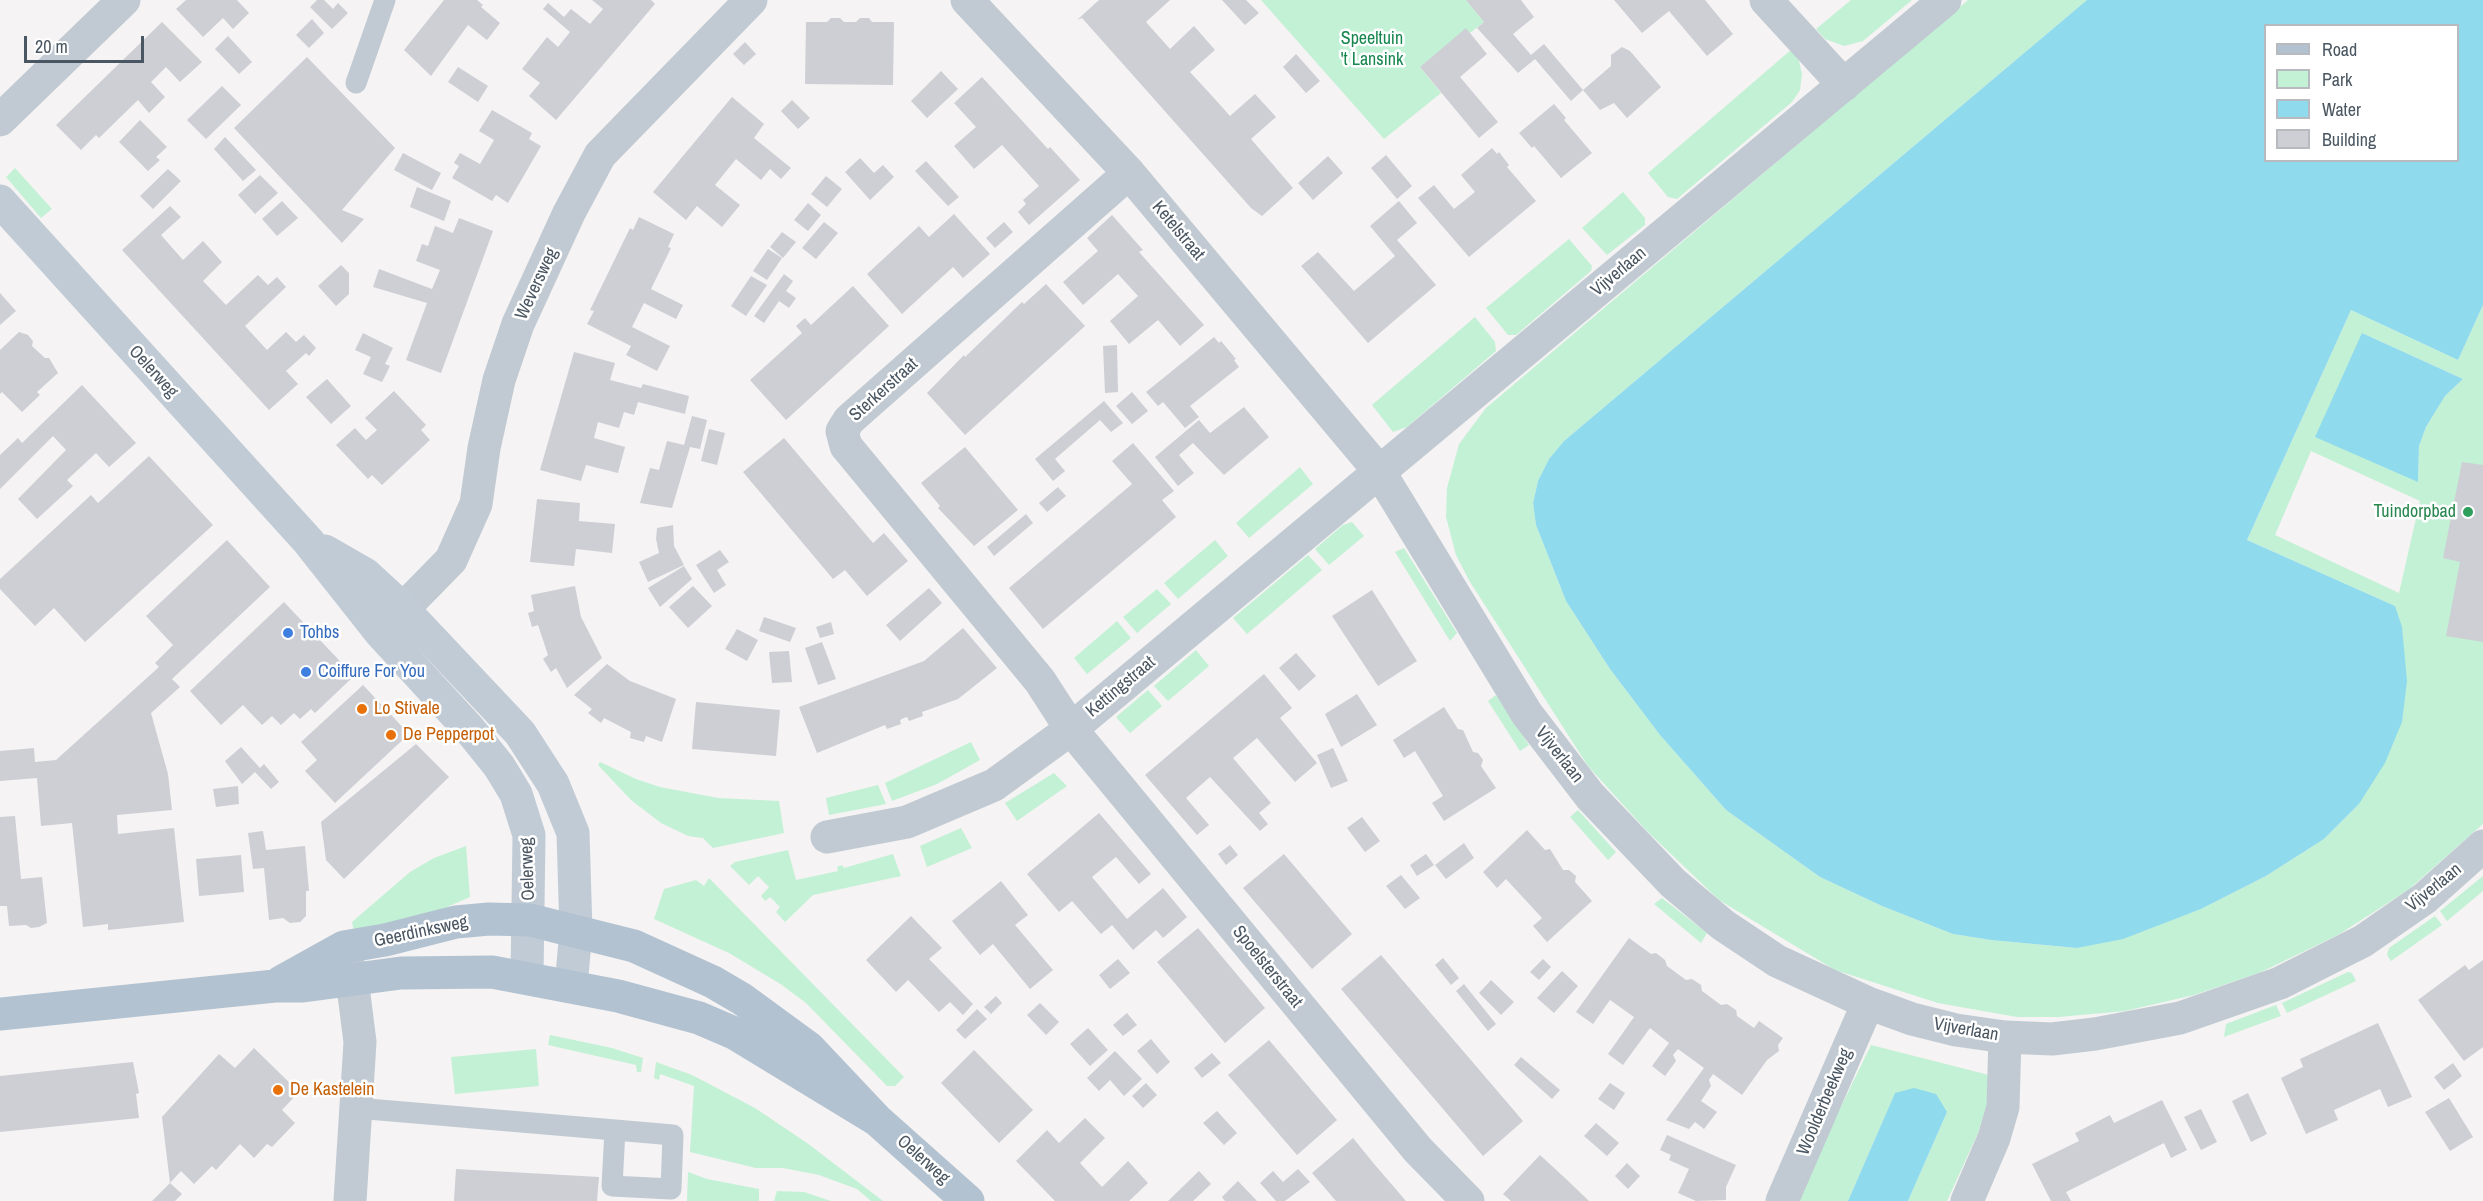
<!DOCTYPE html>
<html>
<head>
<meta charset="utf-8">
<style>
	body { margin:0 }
	#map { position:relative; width:2483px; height:1201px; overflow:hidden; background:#f5f3f3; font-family:"Archivo Narrow",sans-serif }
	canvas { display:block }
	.legend { position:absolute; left:2264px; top:24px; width:195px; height:138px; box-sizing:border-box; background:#fff; border:2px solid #b7bbc0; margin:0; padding:8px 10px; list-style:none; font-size:18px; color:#4a5661 }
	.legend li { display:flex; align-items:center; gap:12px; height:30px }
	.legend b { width:30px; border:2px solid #b7bbc0 }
	.scale { position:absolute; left:24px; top:36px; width:120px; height:27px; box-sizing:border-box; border:3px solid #4a5661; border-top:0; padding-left:8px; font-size:18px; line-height:21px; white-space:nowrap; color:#4a5661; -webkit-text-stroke:4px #fff; paint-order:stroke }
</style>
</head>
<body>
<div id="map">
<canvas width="2483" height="1201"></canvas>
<ul class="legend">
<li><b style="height:8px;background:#b3c2d1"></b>Road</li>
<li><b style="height:16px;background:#c3f1d5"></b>Park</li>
<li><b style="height:16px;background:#90daee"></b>Water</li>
<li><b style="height:16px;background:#cdcfd5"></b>Building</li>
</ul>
<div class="scale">20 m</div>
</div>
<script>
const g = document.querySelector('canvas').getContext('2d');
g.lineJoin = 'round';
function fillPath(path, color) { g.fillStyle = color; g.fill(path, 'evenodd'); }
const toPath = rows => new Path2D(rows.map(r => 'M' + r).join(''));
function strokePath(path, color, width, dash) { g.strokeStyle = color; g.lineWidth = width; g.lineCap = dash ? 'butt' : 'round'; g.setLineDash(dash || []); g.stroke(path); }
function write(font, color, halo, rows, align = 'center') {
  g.font = font + ' "Archivo Narrow",sans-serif'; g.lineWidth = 5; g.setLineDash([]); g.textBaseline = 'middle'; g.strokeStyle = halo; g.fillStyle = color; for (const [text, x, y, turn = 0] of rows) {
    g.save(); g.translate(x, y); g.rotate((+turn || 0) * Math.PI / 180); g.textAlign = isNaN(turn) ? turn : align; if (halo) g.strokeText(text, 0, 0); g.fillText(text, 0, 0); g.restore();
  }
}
fillPath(toPath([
	[1261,0,1466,0,1484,22,1470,33,1466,29,1420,67,1441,93,1384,139],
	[1851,0,1912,0,1863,41,1844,46,1825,39,1816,29],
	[1968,0,2087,0,1564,441,1549,459,1538,481,1533,503,1536,525,1566,601,1610,669,1660,735,1726,810,1820,877,1882,906,1953,934,1991,940,2077,948,2163,923,2201,909,2266,876,2324,839,2359,804,2395,606,2247,540,2351,310,2458,360,2483,305,2483,824,2408,890,2338,935,2259,973,2194,995,2125,1011,2059,1017,2017,1017,1938,1003,1835,970,1719,900,1646,830,1588,766,1470,582,1456,555,1446,517,1447,488,1459,444,1486,408],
	[2362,333,2463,379,2445,396,2426,427,2419,446,2418,482],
	[2311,451,2420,501,2399,593,2275,535],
	[1792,49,1798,57,1802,74,1800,90,1792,102,1677,199,1668,197,1648,173],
	[15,168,52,209,41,218,6,177],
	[1623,192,1645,218,1645,225,1607,255,1582,228],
	[1569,239,1592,266,1591,271,1516,335,1508,335,1486,308],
	[1475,317,1495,342,1496,351,1407,427,1393,432,1372,405],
	[1300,467,1313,484,1249,538,1236,523],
	[1352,522,1364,536,1329,565,1315,549,1343,525],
	[1215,540,1228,556,1178,599,1164,583],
	[1404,548,1457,633,1450,641,1395,552],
	[1308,555,1322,570,1247,634,1233,618],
	[1157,589,1171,604,1137,633,1123,617],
	[1117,621,1131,638,1087,674,1074,658],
	[1196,650,1209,666,1168,701,1154,686],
	[1148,690,1162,706,1130,733,1116,717],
	[1496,695,1529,745,1520,751,1488,701],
	[971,742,980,760,937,784,892,801,885,783],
	[600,762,636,779,660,787,718,798,779,801,784,833,713,848,703,838,688,836,661,823,631,800,598,765],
	[1054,773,1067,786,1017,821,1005,803],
	[878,785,886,804,829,815,826,798],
	[1578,810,1616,852,1608,860,1570,817],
	[961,828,972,848,927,867,920,846],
	[466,846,470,897,431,914,354,931,352,922,410,872,434,858],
	[788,850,796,880,838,871,837,867,842,865,844,868,893,854,901,876,813,895,785,922,776,912,780,907,770,897,765,901,761,896,769,887,758,876,749,885,730,866,735,862],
	[2483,876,2483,891,2447,921,2440,911],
	[709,878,904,1077,895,1086,887,1086,806,1003,782,985,729,953,654,919,664,889,696,880,704,886],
	[1662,898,1707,933,1701,943,1654,904],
	[2435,916,2442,925,2391,961,2387,955,2389,948],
	[2348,972,2352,973,2356,981,2287,1013,2282,1003],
	[2276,1005,2281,1016,2224,1037,2226,1024],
	[550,1035,612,1048,643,1058,641,1072,637,1072,636,1065,548,1045],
	[1871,1045,1989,1075,1987,1105,1978,1133,1947,1201,1908,1201,1947,1112,1895,1093,1848,1201,1795,1201],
	[536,1049,539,1086,455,1094,451,1057],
	[656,1062,692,1075,755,1108,807,1143,883,1201,871,1201,857,1189,819,1175,783,1168,756,1168,690,1152,694,1086,660,1074,659,1080,654,1078],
	[688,1172,707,1179,759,1189,759,1201,687,1201],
	[777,1191,804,1192,831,1201,774,1201]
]), '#c3f1d5');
fillPath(toPath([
	[2087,0,2483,0,2483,305,2458,360,2351,310,2247,540,2395,606,2402,627,2407,681,2402,722,2385,763,2359,804,2324,839,2266,876,2201,909,2123,939,2077,948,1991,940,1953,934,1882,906,1820,877,1726,810,1660,735,1610,669,1566,601,1536,525,1533,503,1538,481,1549,459,1564,441],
	[2266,26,2458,26,2458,160,2266,160],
	[2362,333,2463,379,2445,396,2426,427,2419,446,2418,482,2315,437],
	[1914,1088,1936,1094,1947,1112,1908,1201,1848,1201,1895,1093]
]), '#90daee');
fillPath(toPath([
	[186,0,237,0,249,13,233,29,223,18,203,37,176,9],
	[317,0,324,0,333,9,338,3,348,13,332,29,310,7],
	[444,0,477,0,483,5,481,7,500,23,487,40,468,25,431,76,404,50],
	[592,0,651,0,655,4,556,120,529,96,540,83,522,69,547,37,558,47,570,32,543,9,548,3,564,17,571,9,590,24,603,9],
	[1099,0,1170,0,1146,22,1170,49,1194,26,1215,50,1190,72,1213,97,1230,116,1255,94,1276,117,1251,139,1293,188,1262,216,1251,208,1082,18,1077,20],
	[1222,0,1246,0,1259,13,1245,25],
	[1466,0,1521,0,1534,17,1513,34,1531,55,1544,44,1583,90,1571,101,1535,59,1518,73,1477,28,1484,22],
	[1614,0,1705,0,1733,34,1707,56,1669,11,1642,33],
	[831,18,840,18,844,22,856,22,860,18,869,18,872,22,894,22,893,85,805,84,806,22,827,22],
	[312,19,324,33,309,48,296,35],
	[162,22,202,62,180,82,166,67,151,82,165,97,149,113,138,100,99,138,96,135,81,150,56,125],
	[1466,28,1487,54,1460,77,1498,122,1479,138,1420,67],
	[228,36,252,62,239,74,215,49],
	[745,42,756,54,744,65,733,54],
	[1622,47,1630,51,1661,87,1627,118,1614,103,1600,110,1583,90,1611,66,1611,55],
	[1296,54,1320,81,1306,93,1283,67],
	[307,57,395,148,342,210,364,219,342,243,234,128],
	[458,67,488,86,478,102,448,82],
	[941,71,958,89,927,118,911,101],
	[982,77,1048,149,1050,147,1080,180,1029,225,1018,212,1026,204,1023,200,1039,186,1002,145,974,169,954,146,976,127,954,103],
	[222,86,241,105,206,139,187,120],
	[732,97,764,124,754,138,791,168,781,179,770,169,761,180,736,159,715,185,740,205,722,227,697,206,686,220,653,192],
	[792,100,810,118,798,129,781,111],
	[1554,104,1566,118,1564,120,1592,153,1561,178,1534,146,1532,148,1519,133],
	[492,110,532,133,529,139,541,146,508,203,496,195,492,201,452,178,459,166,454,163,460,153,480,164,494,140,479,131],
	[140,120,167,147,156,157,160,160,148,171,119,142],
	[225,137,256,170,243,181,214,149],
	[1492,148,1497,154,1499,152,1509,165,1507,167,1536,201,1469,257,1418,198,1434,185,1454,209,1475,192,1461,175],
	[403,153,441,173,432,190,394,170],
	[1386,155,1412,186,1397,199,1371,168],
	[1328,156,1343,173,1313,200,1298,183],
	[860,158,874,173,883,165,894,177,870,200,845,172],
	[926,161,959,197,948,206,915,171],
	[168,169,181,181,153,209,140,196],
	[260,175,278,193,255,214,238,195],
	[826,176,842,189,827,207,811,194],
	[417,187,451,201,444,221,410,207],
	[282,201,298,218,277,236,262,219],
	[1399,201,1417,223,1397,240,1436,285,1368,343,1301,266,1318,252,1354,291,1395,256,1370,226],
	[808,203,821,215,808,231,794,220],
	[170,206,181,217,161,235,183,260,203,241,213,252,222,262,203,281,226,305,258,275,268,285,277,277,286,287,245,326,267,350,286,332,296,342,304,335,316,348,309,356,306,353,286,371,298,384,269,410,122,250],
	[954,214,990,254,963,278,953,267,902,314,867,274,919,226,929,237],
	[1112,215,1143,250,1139,252,1204,325,1180,346,1158,320,1129,344,1110,321,1138,296,1118,274,1083,305,1063,282,1098,251,1087,238],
	[639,217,674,234,668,247,671,248,651,289,683,305,676,319,644,303,632,327,670,346,657,371,626,355,631,346,587,324,594,311,590,310,630,228,633,230],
	[459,218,493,231,441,373,406,360,427,303,373,287,379,269,432,289,440,270,416,261,422,244,428,246,435,226,453,233],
	[824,222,838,233,816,259,802,248],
	[1004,222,1013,232,995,248,986,238],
	[782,232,796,242,783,258,770,247],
	[768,249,782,258,767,280,753,271],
	[341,265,349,273,349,294,336,306,318,286],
	[784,274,793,281,786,291,796,298,789,308,779,301,764,323,754,316],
	[751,276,767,285,746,316,731,306],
	[1046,284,1085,326,965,435,927,393,964,355,965,357,1022,302,1024,304],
	[853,286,889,326,786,420,750,380,802,333,796,326,805,318,811,325],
	[0,293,16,311,0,325],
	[19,332,28,335,33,341,32,346,45,358,49,358,58,373,37,392,40,395,22,412,2,392,0,394,0,350],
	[363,333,393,348,385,364,390,366,382,382,363,374,371,357,355,350],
	[1214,337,1219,343,1221,341,1236,359,1234,360,1239,367,1190,406,1199,417,1185,428,1163,402,1158,406,1146,392],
	[1117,345,1118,392,1105,393,1103,346],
	[574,352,615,363,610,380,641,388,643,384,689,396,685,414,638,402,634,415,624,412,619,428,598,422,594,438,625,447,618,473,586,465,581,481,540,470],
	[327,379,351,406,331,424,306,397],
	[82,385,136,443,109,467,96,453,67,480,73,486,37,519,18,499,66,450,53,436,0,489,0,455,18,438,22,443],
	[394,391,426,425,421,430,430,440,382,485,372,475,368,479,336,445,355,428,366,440,377,430,365,418],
	[1132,392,1148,411,1132,424,1116,406],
	[1104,401,1123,423,1111,432,1100,420,1055,459,1065,471,1053,481,1035,459],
	[1244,407,1269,437,1224,475,1193,443,1179,455,1194,473,1178,486,1155,457,1199,420,1210,433],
	[692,416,707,420,700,449,690,447,672,508,640,503,650,468,659,470,667,441,684,445],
	[709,429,725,433,717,465,701,461],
	[784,438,873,543,884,533,908,561,867,596,845,570,833,579,743,472],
	[1133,443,1174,491,1162,500,1176,517,1043,629,1009,588,1132,484,1112,461],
	[965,447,1018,510,974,546,938,508,940,506,921,483],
	[149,456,213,525,85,642,54,608,35,626,0,589,0,579,91,495,98,503],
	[2462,462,2483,465,2483,642,2446,636,2460,562,2443,558],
	[1058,487,1066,496,1047,512,1039,503],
	[537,499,580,503,579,521,615,524,612,553,576,549,574,566,530,562],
	[1026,514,1033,523,994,556,987,547],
	[673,525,674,546,684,565,648,582,639,562,659,553,656,539,657,528],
	[227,540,270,587,172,679,180,687,151,713,168,774,172,810,117,815,118,834,174,828,184,922,108,930,108,924,83,927,72,823,41,826,37,778,0,781,0,751,34,748,35,762,56,760,159,667,155,663,173,645,146,616],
	[720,550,729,562,717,570,726,585,714,593,696,565],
	[684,566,692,579,660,607,648,588],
	[575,586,581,617,602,658,567,688,556,668,551,672,543,659,548,655,538,625,532,627,528,613,534,611,531,595],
	[693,586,712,606,688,628,669,607],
	[929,588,942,603,900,641,886,625],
	[1372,590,1417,661,1378,686,1332,616],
	[284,602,354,676,315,713,311,709,300,719,294,713,281,725,272,716,262,725,243,705,221,725,190,691],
	[764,617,796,628,790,642,759,631],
	[831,622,834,634,820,638,816,627],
	[963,628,997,668,958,699,922,712,923,716,909,721,907,717,904,718,900,720,901,724,887,729,885,725,817,753,799,707,924,661],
	[737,629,758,640,747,661,725,649],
	[822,642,836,679,818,685,805,648],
	[789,651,792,682,772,683,769,652],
	[1296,653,1316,676,1299,691,1279,668],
	[607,664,630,681,676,699,662,742,646,736,644,742,630,738,631,732,604,718,601,723,588,713,592,709,574,695],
	[1264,674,1292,708,1280,718,1317,763,1295,782,1257,738,1233,758,1271,803,1259,813,1268,824,1260,831,1210,777,1186,798,1209,825,1197,835,1145,775],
	[363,685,409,734,335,803,305,771,317,760,301,742],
	[1357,694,1377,725,1341,747,1325,714],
	[696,702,780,710,776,756,692,749],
	[1444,707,1458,729,1463,730,1473,752,1478,753,1483,760,1481,766,1496,788,1444,821,1432,803,1443,796,1415,751,1404,758,1393,740],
	[416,744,449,777,344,879,326,860,321,822],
	[241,747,260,768,264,764,279,782,271,789,255,772,242,784,225,761],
	[1333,748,1348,781,1331,788,1317,755],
	[238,786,239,804,216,807,213,789],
	[1099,813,1151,874,1139,884,1116,857,1092,877,1127,919,1163,888,1187,917,1163,938,1156,930,1133,950,1112,925,1101,934,1072,901,1059,912,1027,874],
	[15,816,21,879,42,877,47,923,39,927,31,928,26,925,9,926,7,906,0,906,0,817],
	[1362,817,1380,841,1365,852,1347,828],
	[1527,830,1545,850,1550,849,1563,870,1569,870,1576,876,1575,882,1592,901,1547,942,1533,926,1542,918,1506,879,1497,888,1483,872],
	[263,831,266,850,305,846,309,891,306,891,306,916,300,922,290,923,283,918,269,920,264,868,253,869,248,833],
	[1464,843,1474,858,1446,879,1435,865],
	[1230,845,1238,855,1226,865,1218,854],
	[1284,854,1352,934,1312,969,1243,888],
	[1426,854,1434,865,1417,876,1410,865],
	[241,855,244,892,199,896,196,859],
	[1401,875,1420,898,1405,909,1386,886],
	[1001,881,1028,915,1015,925,1053,970,1030,989,993,944,980,955,952,921],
	[911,916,942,948,929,959,973,1004,963,1015,950,1002,939,1012,908,980,896,992,866,960],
	[1198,928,1265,1008,1225,1043,1157,962],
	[1629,938,1651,954,1656,953,1665,960,1667,966,1686,980,1692,979,1701,985,1702,991,1721,1005,1727,1004,1736,1010,1737,1016,1754,1028,1759,1021,1783,1038,1778,1045,1779,1051,1767,1060,1742,1095,1713,1074,1709,1080,1711,1086,1701,1101,1717,1112,1704,1129,1695,1122,1689,1129,1666,1120,1704,1068,1678,1049,1673,1055,1676,1061,1665,1076,1652,1066,1669,1043,1650,1028,1623,1065,1608,1054,1634,1017,1610,1000,1593,1024,1576,1012],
	[1381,955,1523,1121,1483,1156,1341,989],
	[1443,958,1459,978,1451,985,1435,965],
	[1118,959,1130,973,1110,989,1099,975],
	[1543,959,1551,967,1539,980,1530,972],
	[2483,960,2483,1047,2464,1061,2418,1000,2465,965,2469,970],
	[1562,971,1578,986,1554,1013,1537,998],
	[1491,980,1514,1002,1501,1015,1479,993],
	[1464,984,1496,1024,1488,1031,1456,991],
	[996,996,1002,1003,991,1014,984,1007],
	[1040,1003,1059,1022,1046,1035,1027,1015],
	[977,1009,987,1019,965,1039,956,1030],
	[1127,1013,1137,1025,1123,1036,1113,1025],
	[2378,1023,2412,1097,2388,1107,2380,1089,2334,1110,2338,1120,2306,1134,2281,1078,2303,1067,2300,1059],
	[1088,1028,1108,1050,1090,1066,1070,1044],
	[1151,1039,1170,1062,1157,1074,1137,1051],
	[1269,1040,1337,1120,1297,1155,1228,1075],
	[254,1048,299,1092,282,1110,295,1123,272,1147,267,1144,254,1158,240,1144,216,1170,212,1166,194,1184,181,1171,170,1183,162,1117,219,1054,235,1068],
	[974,1050,1033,1110,999,1143,941,1083],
	[1115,1051,1142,1079,1124,1096,1110,1080,1099,1091,1087,1078],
	[1212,1053,1221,1063,1202,1078,1194,1068],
	[1521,1057,1560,1090,1552,1099,1514,1065],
	[133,1062,139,1093,136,1094,139,1118,0,1132,0,1076],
	[2453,1063,2462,1076,2444,1090,2434,1077],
	[1146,1083,1157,1095,1143,1108,1132,1096],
	[1610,1083,1625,1093,1614,1110,1598,1099],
	[2248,1093,2267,1134,2251,1142,2232,1101],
	[2449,1098,2473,1137,2450,1151,2425,1112],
	[2162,1100,2187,1150,2171,1158,2164,1143,2066,1192,2071,1201,2051,1201,2032,1164,2079,1141,2075,1133,2110,1115,2114,1123],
	[2201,1109,2217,1142,2201,1150,2184,1117],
	[1217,1111,1237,1133,1224,1145,1203,1123],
	[1085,1118,1105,1138,1080,1163,1102,1187,1128,1161,1148,1183,1129,1201,1055,1201,1016,1161,1047,1130,1059,1143],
	[1596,1123,1619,1143,1607,1156,1584,1136],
	[1667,1135,1736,1165,1726,1187,1726,1200,1696,1201,1678,1193,1689,1169,1669,1160,1671,1155,1660,1150],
	[1353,1138,1375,1165,1406,1201,1336,1201,1312,1173],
	[1540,1155,1565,1178,1589,1201,1511,1201,1503,1194],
	[1627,1163,1640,1176,1628,1189,1615,1176],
	[456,1169,599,1177,597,1201,454,1201],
	[1298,1169,1310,1182,1285,1201,1276,1201,1260,1183,1273,1171,1283,1182],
	[1199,1171,1211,1184,1193,1201,1168,1201],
	[1238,1181,1257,1201,1225,1201,1222,1197],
	[170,1183,182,1194,175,1201,152,1201]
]), '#cdcfd5');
strokePath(toPath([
	[356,83,385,0],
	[356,1108,615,1130,673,1135,671,1189,612,1186,615,1130]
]), '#c1cad2', 21);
strokePath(toPath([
	[967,0,1129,173,1379,471,1527,714,1590,796,1673,883,1723,925,1777,961,1868,1003,1912,1019,1956,1030,2005,1037,2052,1039,2095,1034,2180,1018,2280,983,2363,941,2425,898,2483,846],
	[1766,0,1844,85],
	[0,120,124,0],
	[1129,173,849,420,842,431,846,446,1040,681,1071,729,1216,905,1418,1150,1468,1201],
	[403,609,451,560,476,504,484,448,499,380,518,324,569,213,600,155,751,0],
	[827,837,907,822,994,785,1071,729,1945,0],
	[345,952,352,979,360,1042,350,1201],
	[1782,1201,1868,1003],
	[1967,1201,1994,1138,2003,1107,2005,1037]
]), '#c1cad2', 33);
strokePath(toPath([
	[0,201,308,541,380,632,470,730,499,766,516,794,529,835,527,977],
	[325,551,365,574,403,609,520,733,553,784,573,833,576,931,571,986]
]), '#c1cbd6', 33);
strokePath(toPath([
	[281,982,344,947,385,940,456,922,489,919,530,920,634,946,713,982,742,999,809,1048,877,1120,968,1201],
	[0,1014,275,986,303,986,401,973,492,972,618,996,699,1018,734,1033,877,1120]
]), '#b3c2d1', 33);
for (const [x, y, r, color] of [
	[2468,512,6,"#2e9e5b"],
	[288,633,6,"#3f7fe0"],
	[306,672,6,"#3f7fe0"],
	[362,709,6,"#e8710a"],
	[391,735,6,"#e8710a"],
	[278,1090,6,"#e8710a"]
]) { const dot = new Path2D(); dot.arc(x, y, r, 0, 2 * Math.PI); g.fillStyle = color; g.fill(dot); strokePath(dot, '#fff', 2); }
write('18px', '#17864f', '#fff', [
	["Speeltuin",1372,39],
	["'t Lansink",1372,60]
]);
write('18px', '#4a5661', '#fff', [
	["Ketelstraat",1178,231,50],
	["Vijverlaan",1619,272,-40],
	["Weversweg",537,284,-65],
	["Oelerweg",153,372,48],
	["Sterkerstraat",884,390,-42],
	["Kettingstraat",1121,687,-40],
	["Vijverlaan",1559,755,52],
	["Oelerweg",528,869,-92],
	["Vijverlaan",2434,888,-39],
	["Geerdinksweg",421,932,-12],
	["Spoelsterstraat",1267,967,51],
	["Vijverlaan",1966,1030,10],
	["Woolderbeekweg",1825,1102,-67],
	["Oelerweg",923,1160,42]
]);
write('18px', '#27864d', '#fff', [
	["Tuindorpbad",2456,512]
], 'right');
write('18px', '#366cbe', '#fff', [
	["Tohbs",300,633],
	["Coiffure For You",318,672]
], 'left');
write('18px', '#c56008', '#fff', [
	["Lo Stivale",374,709],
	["De Pepperpot",403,735],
	["De Kastelein",290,1090]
], 'left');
</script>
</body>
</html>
